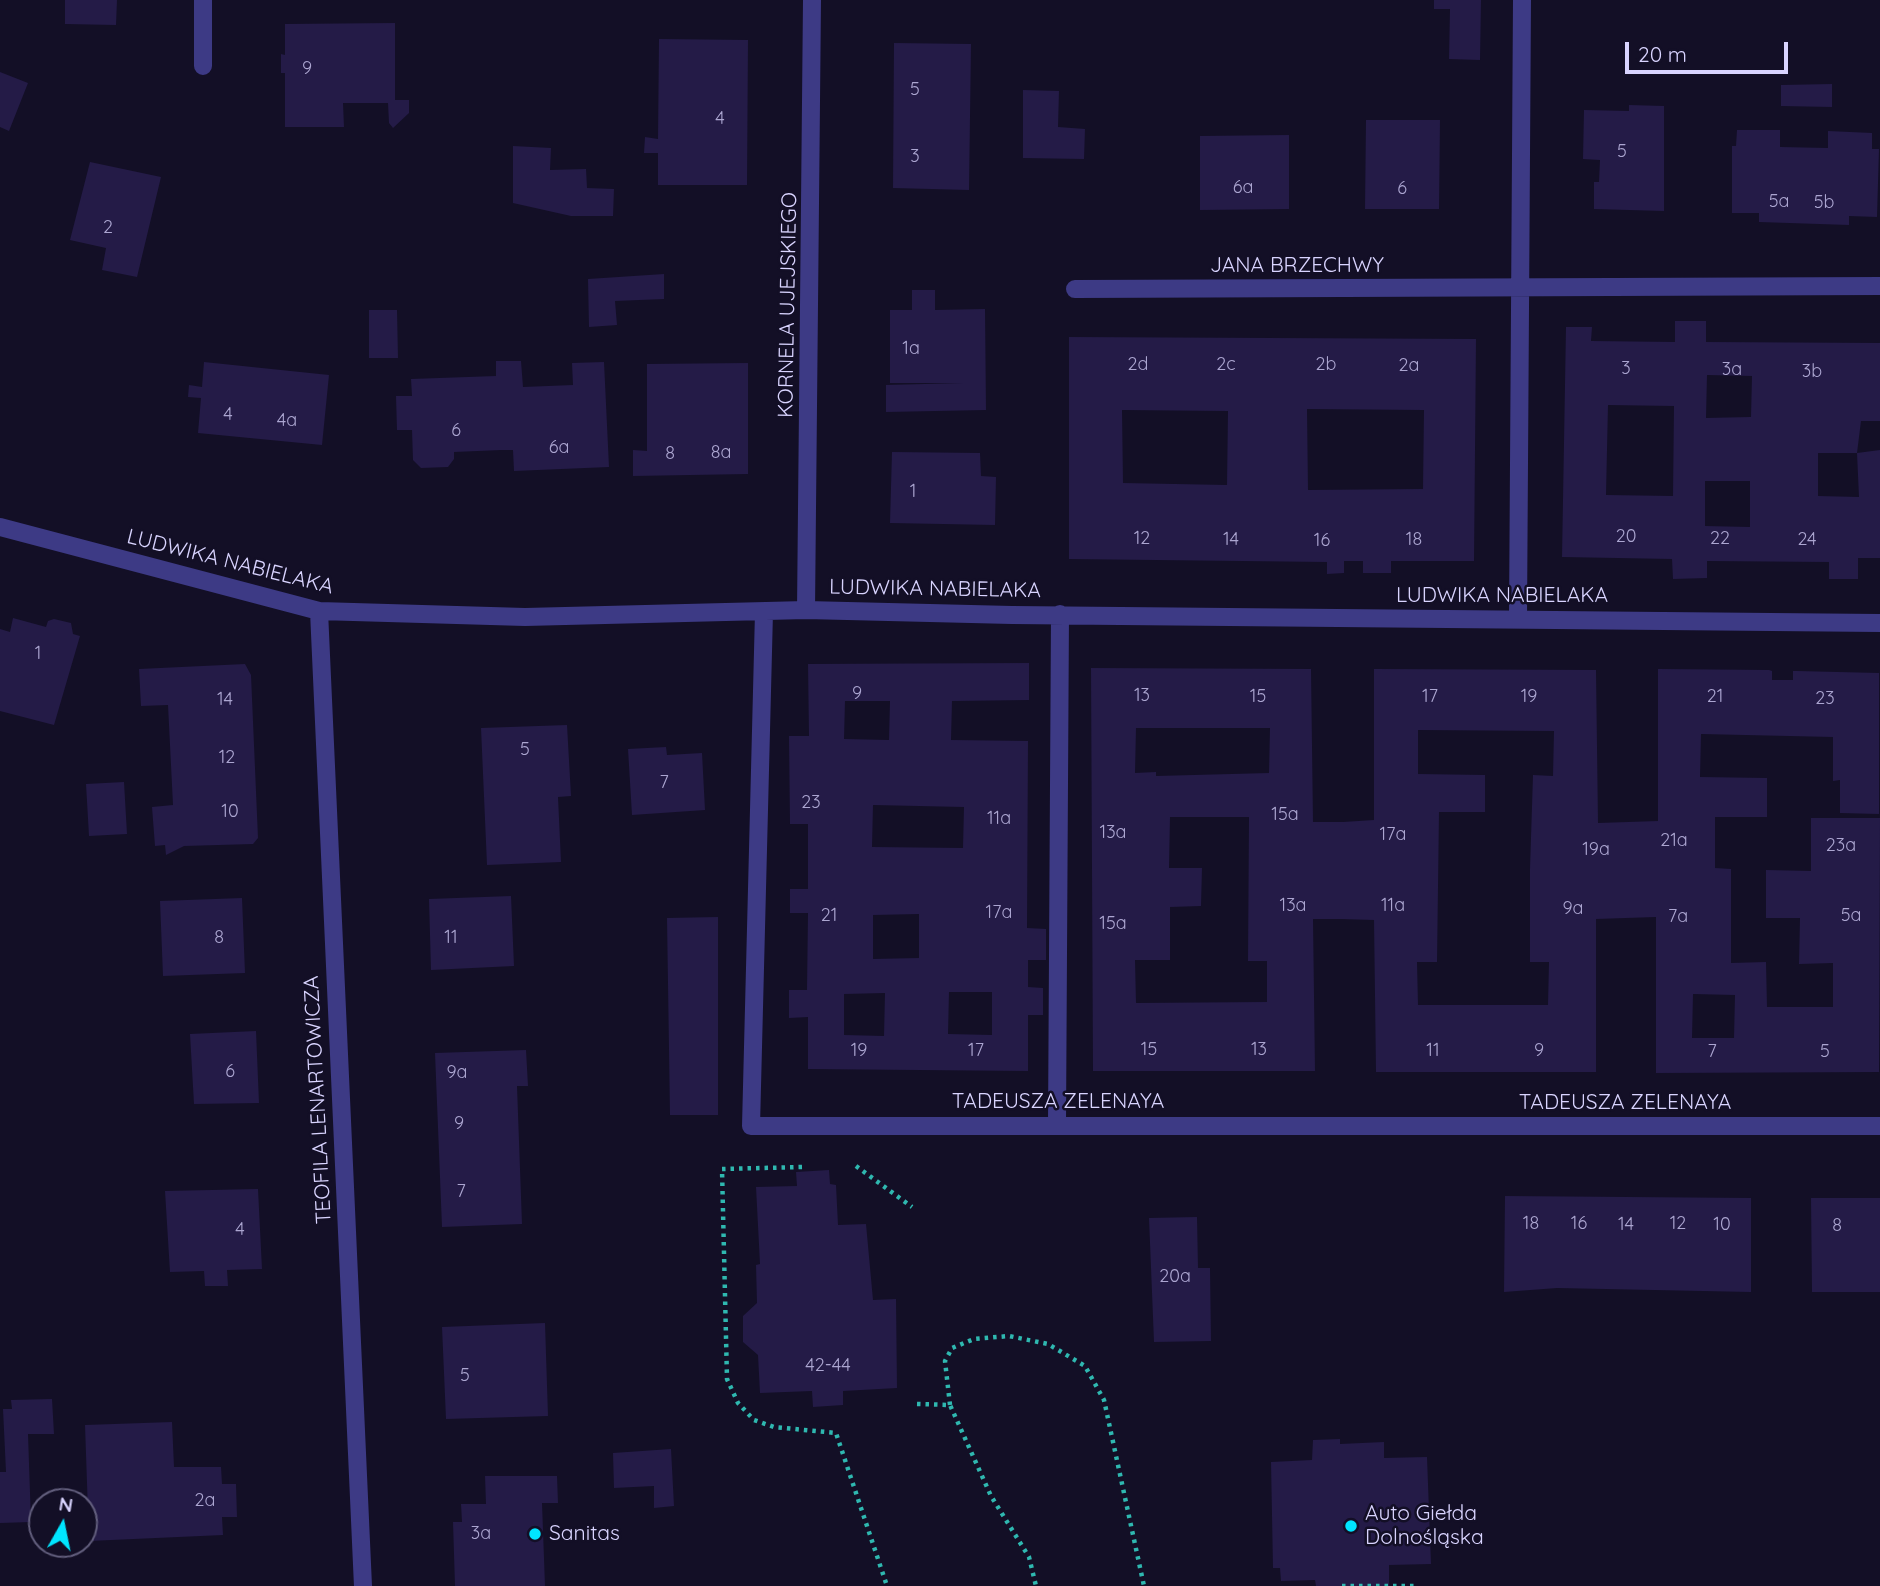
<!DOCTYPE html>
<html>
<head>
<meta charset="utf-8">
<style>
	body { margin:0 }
	#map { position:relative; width:1880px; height:1586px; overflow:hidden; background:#130f26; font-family:Quicksand,sans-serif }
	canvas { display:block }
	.north { position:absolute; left:28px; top:1488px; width:70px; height:70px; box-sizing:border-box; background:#130f26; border:2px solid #625e7d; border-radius:50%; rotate:9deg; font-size:19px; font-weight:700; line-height:28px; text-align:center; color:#d9d4ff }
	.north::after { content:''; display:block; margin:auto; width:24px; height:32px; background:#00e5ff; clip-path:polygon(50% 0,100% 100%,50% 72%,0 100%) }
	.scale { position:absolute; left:1625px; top:42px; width:163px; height:32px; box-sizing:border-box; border:4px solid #d9d4ff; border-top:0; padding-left:9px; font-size:21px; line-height:24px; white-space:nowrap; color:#d9d4ff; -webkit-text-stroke:5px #130f26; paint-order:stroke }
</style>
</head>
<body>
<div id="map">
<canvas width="1880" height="1586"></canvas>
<div class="north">N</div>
<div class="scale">20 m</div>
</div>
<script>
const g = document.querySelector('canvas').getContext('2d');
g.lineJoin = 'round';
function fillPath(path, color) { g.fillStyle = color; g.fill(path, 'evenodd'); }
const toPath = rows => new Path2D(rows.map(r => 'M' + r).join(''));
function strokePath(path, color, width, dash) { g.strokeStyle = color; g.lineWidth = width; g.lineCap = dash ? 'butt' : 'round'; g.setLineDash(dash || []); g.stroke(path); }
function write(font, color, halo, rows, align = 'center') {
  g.font = font + ' Quicksand,sans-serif'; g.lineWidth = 5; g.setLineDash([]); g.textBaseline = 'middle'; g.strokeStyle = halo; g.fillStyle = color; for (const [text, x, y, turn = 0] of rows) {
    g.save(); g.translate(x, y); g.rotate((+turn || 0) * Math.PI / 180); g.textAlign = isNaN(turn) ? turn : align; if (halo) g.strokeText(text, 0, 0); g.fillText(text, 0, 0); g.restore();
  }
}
fillPath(toPath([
	[65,0,117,0,116,25,65,24],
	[1434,0,1481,0,1480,60,1449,59,1450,9,1434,9],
	[395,23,395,100,409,100,409,113,393,128,389,123,388,103,343,103,344,127,285,127,285,73,281,73,281,54,285,55,285,24],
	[659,39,748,40,747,185,658,185,658,153,644,153,645,137,658,139],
	[894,43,971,44,969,190,893,188],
	[0,72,28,83,9,131,0,127],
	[1832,84,1832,107,1781,106,1781,85],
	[1023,90,1059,91,1058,127,1085,129,1084,159,1023,158],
	[1629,105,1664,106,1664,211,1594,209,1594,182,1599,182,1600,160,1583,159,1584,110,1629,111],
	[1366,120,1440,120,1439,209,1365,209],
	[1737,130,1780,130,1780,147,1828,148,1828,131,1872,133,1872,149,1879,149,1877,217,1849,216,1849,225,1759,222,1759,213,1732,213,1732,146,1736,146],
	[1289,135,1289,209,1200,210,1200,136],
	[513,146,551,148,550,170,586,169,587,188,614,189,613,216,571,216,513,203],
	[90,162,161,177,137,277,102,270,106,248,70,240],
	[664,274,664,299,615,301,617,325,589,327,588,279],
	[912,290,935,290,935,310,985,309,986,410,886,412,886,385,963,383,890,383,890,310,912,310],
	[369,310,397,310,398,358,369,358],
	[1675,321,1706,321,1706,342,1880,343,1880,421,1861,421,1857,453,1818,453,1818,496,1859,497,1857,453,1880,450,1880,558,1858,558,1858,579,1829,579,1829,562,1707,561,1707,578,1673,579,1672,559,1562,557,1566,327,1592,327,1591,341,1675,342],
	[1707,375,1752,376,1751,417,1706,418],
	[1608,405,1674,406,1673,496,1606,495],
	[1705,481,1750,481,1750,527,1705,526],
	[1069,337,1476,339,1474,561,1391,561,1391,573,1363,573,1363,561,1344,561,1344,573,1327,574,1327,562,1069,559],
	[1307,409,1424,410,1423,489,1308,490],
	[1122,410,1228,411,1227,485,1123,483],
	[496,361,521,361,523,387,573,385,572,363,604,362,609,467,514,471,513,450,501,450,454,452,454,459,448,467,421,468,413,460,412,430,397,430,396,396,412,396,411,379,496,376],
	[204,362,329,375,322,445,198,433,201,398,188,397,189,385,202,387],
	[748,363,748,474,633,476,633,450,647,451,647,364],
	[892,452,980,453,981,476,996,477,995,525,890,523],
	[13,618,46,627,48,621,54,619,71,623,73,634,80,636,54,725,0,711,0,629,10,632],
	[1029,663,1029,700,952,701,951,740,1028,741,1027,928,1046,929,1046,960,1028,960,1028,987,1043,988,1043,1015,1028,1015,1028,1071,808,1069,808,1017,789,1018,789,990,807,990,808,913,790,913,790,889,808,889,808,824,790,824,789,736,809,736,808,664],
	[845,701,890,701,889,740,844,739],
	[873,805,964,807,963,848,872,847],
	[919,914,919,958,873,959,873,915],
	[949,992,992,992,992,1035,948,1034],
	[885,993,884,1036,844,1035,844,994],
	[245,664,251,675,258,838,253,844,184,846,166,855,165,845,155,846,152,807,173,805,168,705,141,706,139,669],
	[1091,668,1311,669,1313,822,1343,822,1374,820,1374,669,1596,670,1598,823,1658,821,1658,669,1769,670,1772,671,1772,680,1793,680,1793,671,1797,671,1879,673,1879,814,1840,813,1840,780,1833,781,1833,737,1701,734,1700,777,1767,778,1767,817,1715,817,1715,868,1731,869,1731,963,1766,962,1767,1007,1833,1007,1833,963,1799,964,1800,918,1766,918,1766,870,1811,871,1811,818,1880,818,1879,1072,1656,1073,1656,917,1596,919,1596,1072,1376,1072,1374,920,1341,919,1313,919,1315,1071,1093,1071],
	[1136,728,1270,728,1269,773,1156,776,1156,772,1135,773],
	[1418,730,1554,731,1553,776,1533,775,1530,869,1530,962,1549,962,1548,1005,1418,1005,1417,962,1437,962,1439,812,1485,812,1485,775,1418,774],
	[1170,817,1249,817,1248,961,1267,961,1267,1002,1136,1003,1135,960,1170,960,1170,907,1201,906,1202,868,1169,868],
	[1693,994,1735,995,1734,1038,1692,1038],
	[567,725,571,796,558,797,561,862,487,865,481,728],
	[666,747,667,755,702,753,705,810,632,815,628,749],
	[124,782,127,834,89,836,86,784],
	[511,896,514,966,431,970,429,899],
	[242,898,245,973,163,976,160,901],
	[718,917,718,1115,670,1115,667,918],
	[256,1031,259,1103,194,1104,190,1034],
	[526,1050,528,1086,517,1086,522,1224,442,1227,435,1053],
	[829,1170,830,1184,836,1185,838,1225,866,1224,873,1300,896,1299,897,1388,843,1391,843,1405,813,1407,812,1391,760,1393,758,1355,743,1342,743,1316,757,1303,756,1265,760,1264,756,1187,797,1186,796,1172],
	[258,1189,262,1269,227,1270,228,1286,205,1286,204,1271,170,1272,165,1191],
	[1505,1196,1751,1198,1751,1292,1557,1288,1504,1292],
	[1811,1198,1880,1198,1880,1292,1812,1292],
	[1197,1217,1198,1268,1210,1268,1211,1341,1154,1342,1149,1218],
	[545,1323,548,1416,446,1419,442,1327],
	[52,1399,54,1434,28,1434,31,1522,0,1523,0,1472,6,1472,3,1409,12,1409,11,1400],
	[172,1422,174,1467,221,1467,222,1484,236,1484,237,1517,222,1517,223,1535,89,1541,85,1425],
	[1340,1439,1340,1444,1384,1442,1384,1458,1427,1457,1431,1564,1389,1565,1389,1586,1316,1586,1315,1580,1281,1581,1280,1568,1273,1568,1271,1462,1312,1460,1313,1440],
	[671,1449,674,1506,654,1508,654,1486,614,1488,613,1453],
	[485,1476,557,1476,558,1503,542,1503,545,1586,455,1586,453,1522,462,1522,461,1504,486,1504]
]), '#241b47');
strokePath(toPath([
	[856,1166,912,1207],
	[802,1167,722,1169,727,1379,738,1403,754,1420,774,1427,836,1433,887,1586],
	[917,1404,950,1405,991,1496,1029,1557,1036,1586],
	[950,1405,945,1361,952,1348,974,1339,1009,1336,1048,1344,1085,1366,1104,1400,1144,1586],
	[1342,1586,1416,1586]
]), '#2fb8b0', 4.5, [3.5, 5]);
strokePath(toPath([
	[203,66,203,0],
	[1075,289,1880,286],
	[0,527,319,611,525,617,806,610,1012,615,1880,623],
	[806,610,812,0],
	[319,611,363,1586],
	[764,612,751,1126,1880,1126],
	[1518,618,1522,0],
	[1057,1124,1060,614]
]), '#3d3a85', 18);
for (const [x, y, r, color] of [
	[1351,1526,7,"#00e5ff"],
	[535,1534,7,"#00e5ff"]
]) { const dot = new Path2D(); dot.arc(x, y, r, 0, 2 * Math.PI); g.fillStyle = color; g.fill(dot); strokePath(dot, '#130f26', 2.5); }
write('18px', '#aca6d1', null, [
	["9",307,69],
	["5",915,90],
	["4",720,119],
	["5",1622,152],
	["3",915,157],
	["6a",1243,188],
	["6",1402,189],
	["5a",1779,202],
	["5b",1824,203],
	["2",108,228],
	["1a",911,349],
	["2d",1138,365],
	["2c",1226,365],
	["2b",1326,365],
	["2a",1409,366],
	["3",1626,369],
	["3a",1732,370],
	["3b",1812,372],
	["4",228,415],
	["4a",287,421],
	["6",456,431],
	["6a",559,448],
	["8a",721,453],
	["8",670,454],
	["1",913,492],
	["20",1626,537],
	["12",1142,539],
	["22",1720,539],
	["14",1231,540],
	["18",1414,540],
	["24",1807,540],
	["16",1322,541],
	["1",38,654],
	["9",857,694],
	["13",1142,696],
	["15",1258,697],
	["17",1430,697],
	["19",1529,697],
	["21",1715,697],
	["23",1825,699],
	["14",225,700],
	["5",525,750],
	["12",227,758],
	["7",664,783],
	["23",811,803],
	["10",230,812],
	["15a",1285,815],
	["11a",999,819],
	["13a",1113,833],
	["17a",1393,835],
	["21a",1674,841],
	["23a",1841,846],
	["19a",1596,850],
	["13a",1293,906],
	["11a",1393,906],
	["9a",1573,909],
	["17a",999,913],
	["21",829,916],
	["5a",1851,916],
	["7a",1678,917],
	["15a",1113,924],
	["8",219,938],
	["11",451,938],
	["15",1149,1050],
	["13",1259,1050],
	["19",859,1051],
	["17",976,1051],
	["11",1433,1051],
	["9",1539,1051],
	["7",1712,1052],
	["5",1825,1052],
	["6",230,1072],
	["9a",457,1073],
	["9",459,1124],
	["7",461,1192],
	["18",1531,1224],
	["16",1579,1224],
	["12",1678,1224],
	["14",1626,1225],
	["10",1722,1225],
	["8",1837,1226],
	["4",240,1230],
	["20a",1175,1277],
	["42-44",828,1366],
	["5",465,1376],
	["2a",205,1501],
	["3a",481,1534]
]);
write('21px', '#d9d4ff', '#130f26', [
	["JANA BRZECHWY",1297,266],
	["KORNELA UJEJSKIEGO",788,305,-89],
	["LUDWIKA NABIELAKA",230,562,14],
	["LUDWIKA NABIELAKA",935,589,1],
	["LUDWIKA NABIELAKA",1502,596],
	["TEOFILA LENARTOWICZA",318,1100,-93],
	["TADEUSZA ZELENAYA",1058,1102],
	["TADEUSZA ZELENAYA",1625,1103]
]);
write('21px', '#d9d4ff', '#130f26', [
	["Auto Giełda",1365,1514],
	["Dolnośląska",1365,1538],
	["Sanitas",549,1534]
], 'left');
</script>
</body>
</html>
